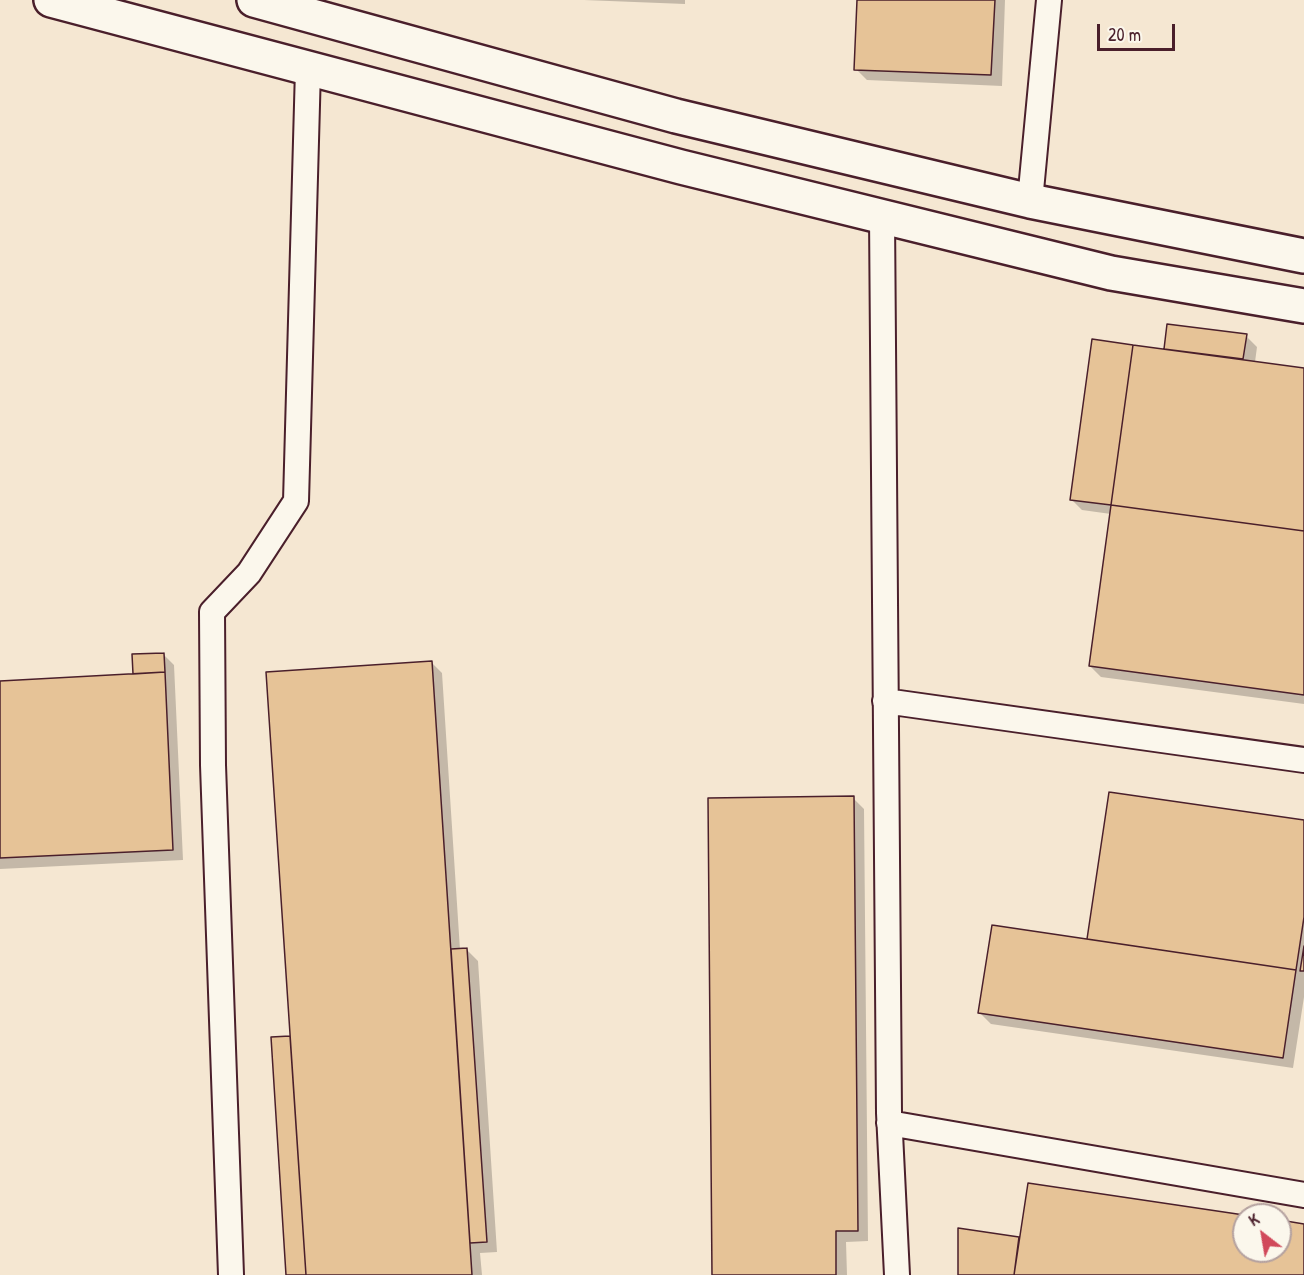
<!DOCTYPE html>
<html>
<head>
<meta charset="utf-8">
<style>
	body { margin:0 }
	#map { position:relative; width:1304px; height:1275px; overflow:hidden; background:#fbf7ec; font-family:"Patrick Hand",sans-serif }
	canvas { display:block }
	.north { position:absolute; left:1232px; top:1203px; width:60px; height:60px; box-sizing:border-box; background:#fbf7ec; border:2px solid #b4a19f; border-radius:50%; rotate:329deg; font-size:16px; font-weight:700; line-height:24px; text-align:center; color:#4a1f2b }
	.north::after { content:''; display:block; margin:auto; width:21px; height:27px; background:#d1495b; clip-path:polygon(50% 0,100% 100%,50% 72%,0 100%) }
	.scale { position:absolute; left:1097px; top:24px; width:78px; height:27px; box-sizing:border-box; border:3px solid #4a1f2b; border-top:0; padding-left:8px; font-size:18px; line-height:21px; white-space:nowrap; color:#4a1f2b; -webkit-text-stroke:4px #fbf7ec; paint-order:stroke }
</style>
</head>
<body>
<div id="map">
<canvas width="1304" height="1275"></canvas>
<div class="north">K</div>
<div class="scale">20 m</div>
</div>
<script>
const g = document.querySelector('canvas').getContext('2d');
g.lineJoin = 'round';
function fillPath(path, color) { g.fillStyle = color; g.fill(path, 'evenodd'); }
const toPath = rows => new Path2D(rows.map(r => 'M' + r).join(''));
function strokePath(path, color, width, dash) { g.strokeStyle = color; g.lineWidth = width; g.lineCap = dash ? 'butt' : 'round'; g.setLineDash(dash || []); g.stroke(path); }
fillPath(toPath([
	[0,0,1304,0,1304,1275,0,1275],
	[1244,1215,1280,1215,1280,1251,1244,1251]
]), '#f5e7d2');
fillPath(toPath([
	[584,0,685,0,685,4],
	[859,0,1005,0,1002,86,867,80,856,69],
	[1169,325,1246,336,1257,347,1255,362,1304,369,1304,704,1101,677,1090,666,1111,514,1082,510,1071,499,1165,350],
	[163,654,174,665,183,860,0,869,0,682,135,675],
	[431,662,442,673,460,950,467,950,478,961,497,1252,480,1253,482,1275,288,1275,272,1039,292,1038],
	[1110,793,1304,822,1304,997,1293,1068,991,1024,980,1013,1088,941],
	[853,798,864,809,868,1241,846,1242,847,1275,713,1275]
]), '#0003');
const building = toPath([
	[857,0,995,0,991,75,854,70,857,0],
	[1167,324,1247,334,1243,359,1164,349,1167,324],
	[1092,339,1133,345,1111,505,1070,500,1092,339],
	[1133,345,1304,368,1304,531,1111,505,1133,345],
	[1111,505,1304,531,1304,695,1089,666,1111,505],
	[164,653,165,672,133,674,132,654,164,653],
	[432,661,472,1275,306,1275,266,672,432,661],
	[165,672,173,850,0,858,0,681,165,672],
	[1109,792,1304,820,1304,917,1296,970,1087,939,1109,792],
	[854,796,858,1231,836,1231,836,1275,712,1275,708,798,854,796],
	[992,925,1296,970,1283,1058,978,1013,992,925],
	[1304,946,1304,971,1300,971,1304,946],
	[467,948,487,1242,470,1243,451,949,467,948],
	[290,1036,306,1275,286,1275,271,1037,290,1036],
	[1028,1183,1244,1215,1244,1251,1280,1251,1280,1220,1304,1224,1304,1275,1014,1275,1028,1183],
	[958,1228,1019,1237,1014,1275,958,1275,958,1228]
]);
fillPath(building, '#e6c397');
strokePath(building, '#4a1f2b', 1.5);
const minor = toPath([
	[1030,201,1049,0],
	[882,216,889,1113,897,1275],
	[885,701,1304,760],
	[889,1123,1304,1195],
	[231,1275,213,765,212,612,249,573,296,501,308,69]
]);
const primary = toPath([
	[51,0,681,167,1111,273,1304,306],
	[254,0,676,116,1030,201,1304,256]
]);
strokePath(minor, '#4a1f2b', 28);
strokePath(primary, '#4a1f2b', 38);
strokePath(minor, '#fbf7ec', 24);
strokePath(primary, '#fbf7ec', 33);
</script>
</body>
</html>
